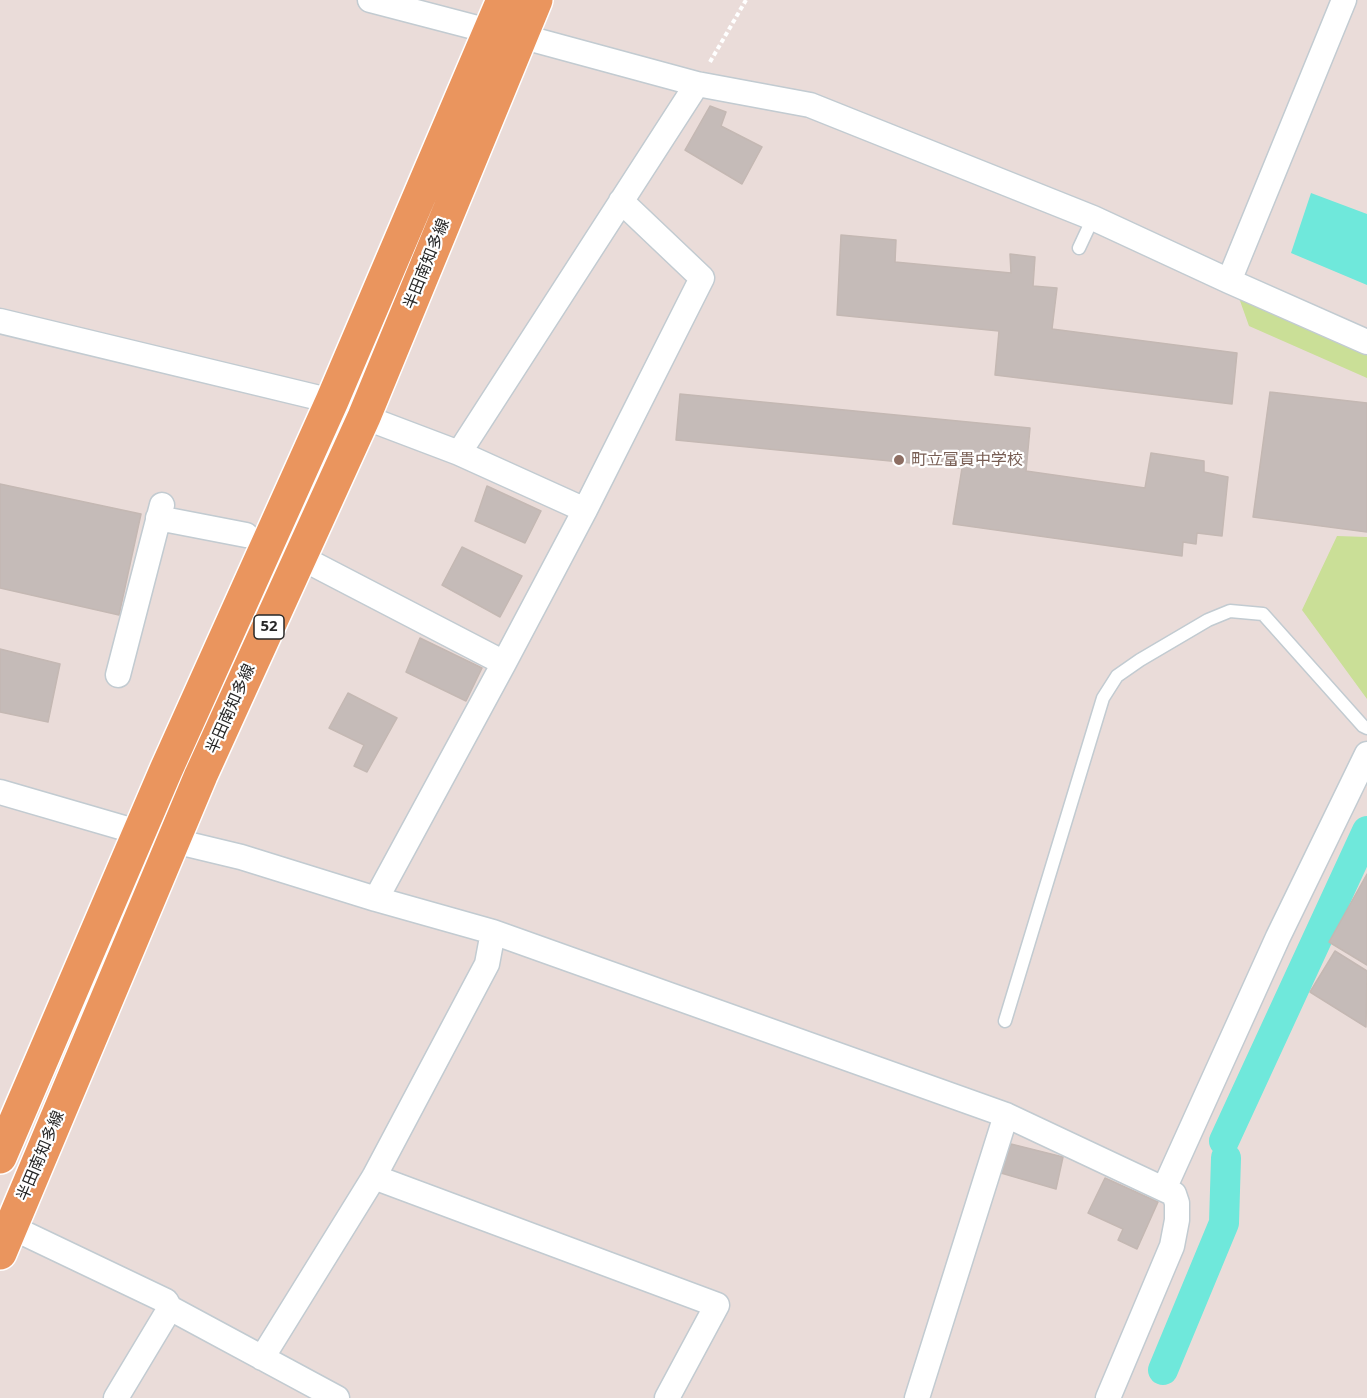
<!DOCTYPE html>
<html>
<head>
<meta charset="utf-8">
<style>
	body { margin:0 }
	canvas { display:block; background:#eadcd9 }
</style>
</head>
<body>
<canvas width="1367" height="1398"></canvas>
<script>
const g = document.querySelector('canvas').getContext('2d');
g.lineJoin = 'round';
function fillPath(path, color) { g.fillStyle = color; g.fill(path, 'evenodd'); }
const toPath = rows => new Path2D(rows.map(r => 'M' + r).join(''));
function strokePath(path, color, width, dash) { g.strokeStyle = color; g.lineWidth = width; g.lineCap = dash ? 'butt' : 'round'; g.setLineDash(dash || []); g.stroke(path); }
function write(font, color, halo, rows, align = 'center') {
  g.font = font + ' "Noto Sans","Noto Sans JP",sans-serif'; g.lineWidth = 4.5; g.setLineDash([]); g.textBaseline = 'middle'; g.strokeStyle = halo; g.fillStyle = color; for (const [text, x, y, turn = 0] of rows) {
    g.save(); g.translate(x, y); g.rotate((+turn || 0) * Math.PI / 180); g.textAlign = isNaN(turn) ? turn : align; if (halo) g.strokeText(text, 0, 0); g.fillText(text, 0, 0); g.restore();
  }
}
fillPath(toPath([
	[1239,298,1367,352,1367,378,1249,326],
	[1337,536,1367,537,1367,699,1302,610]
]), '#cadf97');
fillPath(toPath([
	[1311,193,1367,214,1367,285,1291,253]
]), '#6fe8db');
strokePath(toPath([
	[1224,1141,1367,831],
	[1163,1370,1224,1223,1226,1158]
]), '#6fe8db', 30);
const building = toPath([
	[710,106,726,112,721,126,762,147,742,184,685,150,710,106],
	[841,235,896,240,895,262,1011,273,1010,254,1035,257,1033,286,1057,288,1052,329,1237,353,1232,404,995,375,999,331,837,315,841,235],
	[1270,392,1367,403,1367,532,1253,517,1270,392],
	[680,394,1030,428,1026,471,1145,488,1151,453,1204,461,1204,472,1228,477,1222,536,1197,533,1196,544,1183,542,1182,556,953,524,962,468,676,440,680,394],
	[0,484,141,514,119,615,0,588,0,484],
	[487,486,541,511,525,543,475,521,487,486],
	[462,547,522,576,500,617,442,585,462,547],
	[420,638,482,668,466,701,406,672,420,638],
	[0,649,60,664,48,722,0,712,0,649],
	[348,693,397,718,367,772,354,766,364,745,329,728,348,693],
	[1367,874,1367,965,1329,942,1367,874],
	[1335,951,1367,971,1366,1027,1310,992,1335,951],
	[1011,1144,1063,1157,1056,1189,1001,1173,1011,1144],
	[1105,1178,1158,1202,1137,1249,1118,1240,1123,1229,1088,1213,1105,1178]
]);
fillPath(building, '#c5bbb8');
strokePath(building, '#c4b8b3', 1.5);
const lane = toPath([
	[1079,248,1093,218],
	[1005,1021,1103,698,1117,676,1140,660,1208,620,1230,611,1263,614,1363,726,1367,728]
]);
const street = toPath([
	[370,0,489,31],
	[520,36,697,84,810,105,1093,218,1229,281,1367,342],
	[1229,281,1344,0],
	[0,321,332,401],
	[364,417,459,453,697,84],
	[459,453,585,510],
	[158,518,246,535],
	[300,557,504,663],
	[118,675,162,505],
	[0,792,141,833,241,857,376,899,493,932,1006,1115,1174,1194,1177,1203,1177,1220,1172,1246,1108,1398],
	[376,899,504,663,585,510,702,278,621,201],
	[374,1177,717,1305,667,1398],
	[1164,1189,1278,937,1367,754],
	[11,1227,166,1301,170,1308,337,1398],
	[262,1358,374,1177,487,964,493,932],
	[116,1398,170,1308],
	[917,1398,1006,1115]
]);
const primary = toPath([
	[0,1157,166,770,332,401,503,0],
	[0,1253,201,775,364,417,536,0]
]);
strokePath(lane, '#c2cbd1', 15);
strokePath(street, '#c2cbd1', 27);
strokePath(primary, '#fff', 36);
strokePath(toPath([
	[710,62,746,0]
]), '#fff', 4, [4.5, 3]);
strokePath(lane, '#fff', 12);
strokePath(street, '#fff', 24);
strokePath(primary, '#ea955e', 33);
for (const [x, y, r, color] of [
	[899,460,6,"#8d6e63"]
]) { const dot = new Path2D(); dot.arc(x, y, r, 0, 2 * Math.PI); g.fillStyle = color; g.fill(dot); strokePath(dot, '#fff', 2); }
for (const [x, y, w] of [
	[269,627,30]
]) { const box = new Path2D(); box.roundRect(x - w / 2, y - 12, w, 24, 4.5); g.fillStyle = '#fff'; g.fill(box); strokePath(box, '#272727', 1.5); }
write('bold 15px', '#272727', null, [
	["52",269,627]
]);
write('16px', '#272727', '#fff', [
	["半田南知多線",427,264,-68],
	["半田南知多線",231,709,-66],
	["半田南知多線",41,1156,-67]
]);
write('16px', '#785e54', '#fff', [
	["町立富貴中学校",911,460]
], 'left');
</script>
</body>
</html>
